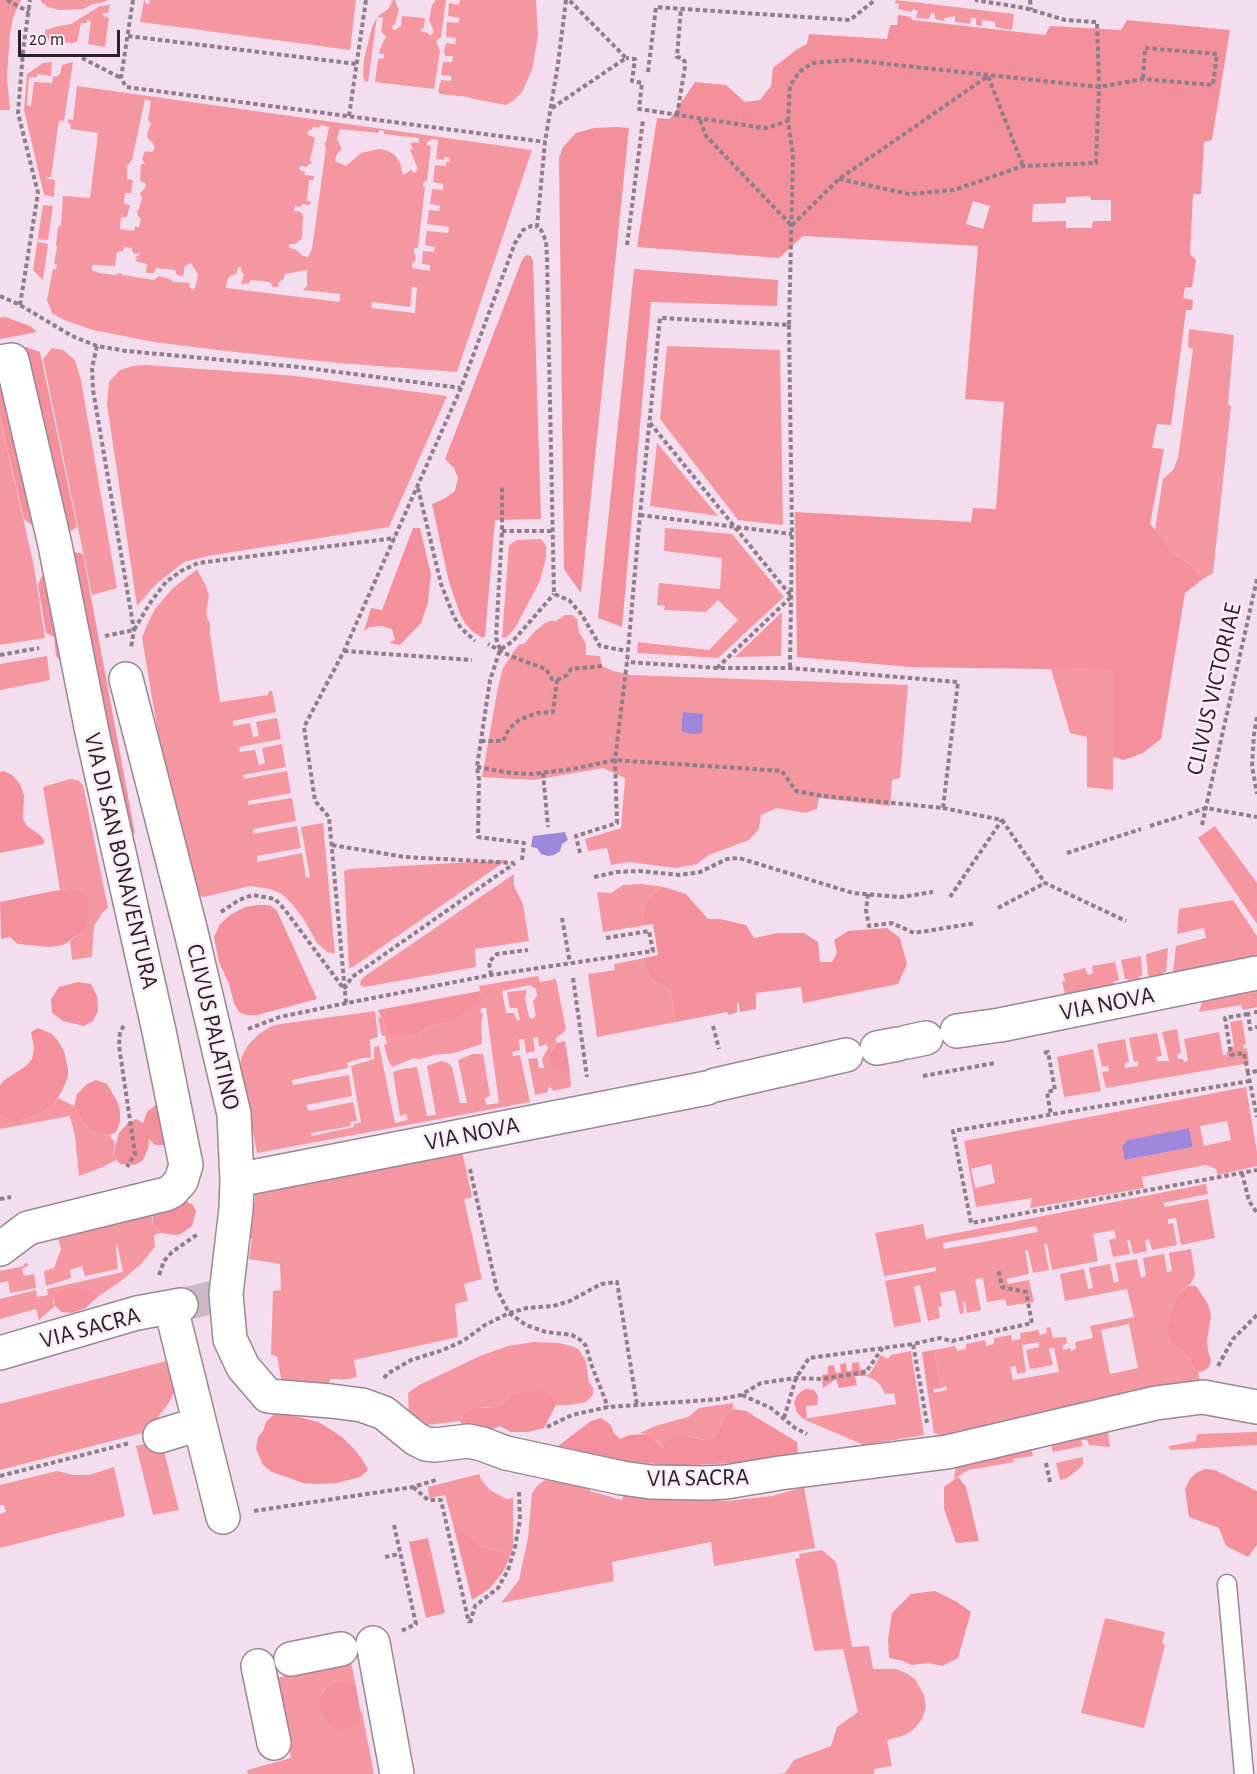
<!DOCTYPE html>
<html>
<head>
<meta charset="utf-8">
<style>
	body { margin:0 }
	#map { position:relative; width:1257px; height:1774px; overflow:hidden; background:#f4ddee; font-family:"Alegreya Sans",sans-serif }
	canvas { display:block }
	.scale { position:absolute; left:18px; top:30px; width:102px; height:27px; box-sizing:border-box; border:3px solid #2a2228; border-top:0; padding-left:8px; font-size:18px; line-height:21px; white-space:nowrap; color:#2a2228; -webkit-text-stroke:4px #feecfa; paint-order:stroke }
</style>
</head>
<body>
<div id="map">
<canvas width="1257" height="1774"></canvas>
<div class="scale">20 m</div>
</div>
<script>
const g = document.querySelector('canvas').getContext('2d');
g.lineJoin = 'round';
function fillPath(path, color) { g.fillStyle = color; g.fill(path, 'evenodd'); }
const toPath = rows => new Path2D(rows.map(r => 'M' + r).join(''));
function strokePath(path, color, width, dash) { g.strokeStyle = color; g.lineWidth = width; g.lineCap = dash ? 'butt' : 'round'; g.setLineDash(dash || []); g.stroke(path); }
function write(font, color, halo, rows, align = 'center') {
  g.font = font + ' "Alegreya Sans",sans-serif'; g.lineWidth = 5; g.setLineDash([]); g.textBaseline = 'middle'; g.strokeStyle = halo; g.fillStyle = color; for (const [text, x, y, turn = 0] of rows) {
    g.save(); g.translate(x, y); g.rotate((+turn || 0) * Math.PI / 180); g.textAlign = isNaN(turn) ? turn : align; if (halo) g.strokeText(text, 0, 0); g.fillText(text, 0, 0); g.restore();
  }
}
fillPath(toPath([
	[0,0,21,0,13,18,10,34,7,77,10,110,0,110],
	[41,0,109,0,100,3,93,4,83,9,59,10,48,7,41,2],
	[144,0,145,0,145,3,149,4,150,0,356,0,350,50,140,22],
	[393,0,395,0,399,10,395,24,392,26,393,30,395,30,401,26,402,16,425,18,424,28,421,29,421,31,428,33,430,36,434,32,429,20,432,5,435,2,435,0,446,0,441,37,436,41,440,51,434,89,375,82,378,59,384,58,384,54,379,54,380,49,384,40,387,37,381,32,383,18,377,17,368,82,365,81,363,78,364,59,372,27,377,17,388,9],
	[460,0,536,0,538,36,532,70,522,92,513,101,506,105,474,99,468,97,440,94,438,92,441,80,451,81,451,76,441,75,443,62,452,62,453,56,445,56,444,51,446,43,455,44,456,38,446,37,447,22,458,23,460,18,448,16,449,3,459,5],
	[896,0,1014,14,1012,30,995,27,995,22,982,20,982,26,976,25,976,18,971,18,970,24,955,22,955,16,945,18,944,21,935,19,935,14,931,13,929,19,916,18,918,11,913,9,911,12,898,9,899,4,895,3],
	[110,5,108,13,103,13,103,16,109,18,105,47,88,44,91,21,87,20,87,23,81,23,77,42,72,43,46,40,45,30,59,26,71,24,100,6],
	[52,62,51,76,37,74,37,77,29,77,27,105,31,106,34,82,52,83,53,76,56,77,60,74,62,65,73,62,64,121,59,120,51,177,46,177,47,179,55,180,54,197,44,195,24,110,27,74,43,63],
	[77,86,532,150,457,372,338,363,217,350,154,342,93,330,64,320,52,313,47,300,53,269,56,269,57,265,54,264,57,247,56,245,58,227,61,225,63,196,90,198,98,133,70,129,71,124,68,123,68,119,73,120],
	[145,99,151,101,148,120,151,123,147,134,148,139,153,143,155,148,152,152,145,151,142,159,145,164,141,164,140,181,145,183,146,187,140,193,142,198,139,209,137,211,138,216,141,219,139,227,135,227,134,231,120,229,121,217,127,217,130,205,124,204,125,193,131,193,133,180,127,179,127,166,132,160],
	[321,125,329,127,326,142,324,144,326,148,312,249,308,257,303,256,295,249,289,248,289,244,296,244,302,238,303,216,301,212,294,211,295,206,301,207,302,204,310,205,311,202,307,201,309,180,314,180,314,176,305,175,305,172,300,170,300,166,307,167,308,165,312,163,310,160,315,138,307,134,309,130,312,130,313,127,320,127],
	[340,129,378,133,380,130,384,131,384,134,419,138,419,143,413,142,410,144,413,148,410,150,418,169,414,173,411,170,403,175,400,163,395,155,388,151,379,149,361,153,346,166,335,161,337,154,342,149,337,139],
	[431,139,438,140,436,159,444,160,445,157,450,158,450,162,446,162,446,166,435,165,433,182,443,184,443,190,432,189,430,204,440,206,439,211,429,210,427,224,449,227,448,233,427,231,425,245,435,247,434,252,423,251,422,264,430,265,430,271,412,268,413,262,415,262,416,255,414,254,414,248,418,248,425,187,423,186,424,181,427,181,431,146,427,145,427,141,430,141],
	[124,247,132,248,132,251,134,254,139,253,140,255,135,257,137,259,135,261,147,264,146,273,154,273,156,268,175,270,177,275,183,276,185,266,191,263,198,275,195,288,192,290,189,286,190,283,174,282,170,279,159,276,154,280,123,275,120,273,115,275,99,273,92,270,92,265,115,266,117,252,123,251],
	[238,267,242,268,241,272,244,274,241,284,249,283,251,280,270,282,273,287,278,287,279,282,283,280,285,274,307,270,307,286,303,290,340,294,340,302,226,288,227,281,230,276,237,273],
	[412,287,417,287,415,313,371,308,372,302,410,307],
	[43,205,53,206,48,240,38,239,38,242,48,244,43,280,33,270],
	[1189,329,1234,335,1228,405,1231,406,1213,573,1203,579,1191,565,1171,552,1155,529,1163,479,1173,470,1178,458,1193,349,1188,347],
	[667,346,780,350,783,525,738,520,660,419],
	[52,348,63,350,75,360,81,380,117,588,92,595,43,359],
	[146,365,296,376,447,396,389,527,208,556,184,562,155,585,137,606,107,404,109,382,120,370,133,366],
	[0,417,34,566,45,638,0,645],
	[657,443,718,516,650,506],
	[665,528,732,534,784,597,718,658,637,653,638,642,709,650,738,620,718,600,706,612,664,610,665,606,657,605,659,583,720,589,722,558,664,551],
	[541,539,546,546,546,558,540,581,515,628,507,637,502,638,509,545,517,540],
	[197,569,206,586,209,596,206,614,210,624,210,633,220,702,268,695,269,691,272,691,276,712,233,721,233,726,250,723,253,737,259,736,256,722,277,718,281,739,239,747,240,752,255,750,259,765,265,763,262,748,282,744,286,767,243,775,244,779,287,771,291,793,248,801,248,805,292,798,296,821,253,829,253,834,297,826,301,848,257,856,257,862,302,853,306,878,310,877,301,827,323,823,335,954,327,952,317,943,303,918,292,904,282,894,270,889,250,886,204,897,196,895,161,751,142,638,147,625,155,609,172,589],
	[782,612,781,656,735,657],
	[565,615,572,615,577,619,579,632,586,644,586,655,600,656,602,666,613,671,631,675,908,685,900,778,892,780,890,806,819,798,817,809,805,813,777,808,761,815,759,829,749,840,709,855,697,864,676,868,629,862,611,865,607,848,588,851,585,839,621,828,625,778,603,768,534,780,482,777,498,687,503,668,514,651,520,644,524,644,534,632,545,623,550,621,556,621],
	[47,656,50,680,0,690,0,664],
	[1051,669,1113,670,1113,790,1087,787,1087,737,1070,733],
	[70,779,78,780,83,785,108,908,103,912,94,926,92,957,72,960,70,941,79,934,71,889,60,890,43,787],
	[1215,826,1257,883,1257,924,1198,838],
	[507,860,353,967,349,968,344,871,349,869],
	[514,874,514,886,523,904,529,941,475,949,476,967,370,986,364,987,360,985,361,980,365,976],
	[641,884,664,887,654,893,645,903,641,926,603,932,597,892,611,893,623,885],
	[1233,900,1257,936,1257,966,1067,1001,1062,982,1065,981,1063,974,1085,968,1088,975,1093,973,1092,966,1115,962,1119,980,1113,982,1114,987,1129,984,1128,979,1125,979,1121,960,1141,956,1142,976,1139,977,1140,983,1150,981,1150,976,1148,975,1146,954,1168,948,1166,972,1163,972,1163,979,1175,977,1176,972,1173,972,1176,946,1206,938,1204,928,1177,934,1179,909],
	[645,958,645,965,650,978,670,990,676,1022,597,1037,588,974,615,970,614,964],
	[538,976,540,982,556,979,566,1029,564,1032,556,1038,556,1043,551,1051,565,1073,570,1072,571,1087,553,1091,552,1088,548,1087,548,1092,535,1095,528,1059,537,1058,539,1068,544,1068,542,1059,548,1048,546,1044,539,1047,538,1037,533,1038,535,1051,526,1053,524,1039,519,1039,520,1050,512,1052,513,1056,520,1055,530,1102,257,1153,240,1066,242,1056,248,1045,259,1034,272,1026,281,1024,375,1011,378,1037,370,1039,371,1058,362,1058,347,1063,348,1068,292,1080,293,1085,349,1075,352,1096,306,1105,309,1111,353,1102,357,1121,350,1122,351,1126,311,1133,312,1136,354,1127,354,1124,361,1122,351,1066,374,1059,374,1047,379,1046,395,1123,408,1120,406,1114,400,1116,393,1072,402,1069,417,1067,427,1116,436,1115,427,1066,441,1061,448,1063,452,1067,460,1103,467,1103,458,1060,473,1054,483,1054,490,1096,485,1098,486,1105,499,1103,486,1008,482,1008,480,1011,483,1015,481,1022,482,1044,454,1053,434,1055,420,1059,414,1058,392,1067,388,1060,384,1045,387,1044,385,1036,382,1036,378,1018,381,1017,388,1031,418,1034,432,1025,445,1023,481,995,479,986],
	[530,985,536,989,537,996,533,1001,536,1016,532,1019,529,1017,525,998,527,990,507,992,510,1008,517,1008,520,1020,517,1021,514,1013,506,1013,502,991],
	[1257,980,1257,1007,1243,1010,1241,1005,1199,1012,1206,990],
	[1242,1020,1246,1044,1243,1045,1244,1049,1247,1048,1249,1063,1106,1088,1102,1072,1109,1071,1108,1066,1102,1067,1097,1044,1125,1039,1129,1062,1125,1063,1125,1068,1138,1066,1138,1061,1134,1062,1129,1038,1157,1033,1162,1056,1156,1057,1157,1061,1169,1061,1162,1032,1177,1029,1181,1053,1177,1054,1178,1059,1183,1059,1184,1062,1188,1061,1184,1039,1219,1032,1223,1055,1227,1055,1226,1052,1229,1051,1229,1048,1234,1046,1230,1022],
	[1093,1049,1101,1091,1064,1097,1057,1057],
	[1246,1087,1257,1152,1257,1166,1218,1175,1216,1169,1206,1165,1142,1177,1144,1188,1030,1208,1032,1198,976,1207,964,1141],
	[1227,1121,1231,1140,1204,1146,1200,1126],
	[1189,1128,1193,1147,1125,1160],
	[991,1164,995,1183,975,1188,971,1169],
	[58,1098,74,1106,83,1122,92,1132,109,1135,115,1143,113,1155,116,1160,103,1167,79,1176,75,1136,70,1116,0,1129,0,1113,3,1118,10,1121,19,1121,39,1114,53,1105],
	[462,1151,472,1197,464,1199,482,1279,464,1284,468,1301,455,1304,458,1337,354,1360,357,1377,348,1379,330,1379,329,1386,282,1384,277,1356,271,1355,273,1291,281,1290,280,1264,249,1259,252,1239,246,1237,246,1204,255,1202,255,1192],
	[1206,1184,1208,1194,1163,1203,1165,1207,1208,1199,1215,1238,1181,1245,1176,1218,1168,1219,1168,1224,1173,1223,1177,1245,1152,1250,1149,1239,1145,1241,1147,1251,1133,1254,1130,1240,1127,1240,1130,1254,1113,1257,1109,1240,1116,1238,1114,1230,1093,1234,1098,1261,1052,1270,1047,1244,1044,1244,1049,1270,1033,1273,1028,1250,1025,1250,1029,1274,1006,1279,1008,1284,1029,1280,1034,1302,1007,1306,1005,1299,987,1302,983,1278,975,1279,981,1310,967,1313,965,1302,963,1302,964,1313,960,1314,955,1290,940,1293,942,1306,938,1307,940,1318,928,1321,920,1285,914,1287,921,1322,894,1327,885,1281,936,1271,936,1267,884,1276,875,1233,923,1224,926,1239],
	[1036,1226,1038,1232,944,1249,943,1243],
	[155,1206,152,1219,153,1224,161,1233,154,1235,155,1247,142,1263,121,1281,99,1296,88,1289,64,1289,57,1292,53,1301,55,1306,39,1320,36,1309,0,1319,0,1299,36,1290,37,1297,48,1295,47,1289,123,1272,117,1243,116,1250,118,1269,85,1276,82,1266,70,1270,71,1278,46,1286,44,1271,54,1268,61,1249,58,1239,69,1236,68,1230],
	[1191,1249,1195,1275,1191,1283,1178,1294,1170,1311,1170,1321,1166,1329,1170,1341,1189,1358,1195,1371,1198,1372,1200,1381,938,1443,938,1434,934,1433,928,1394,947,1390,946,1386,942,1388,934,1350,955,1346,957,1351,966,1349,966,1344,985,1340,986,1346,994,1344,994,1338,1011,1335,1012,1341,1021,1339,1020,1333,1038,1330,1040,1335,1047,1333,1046,1328,1050,1327,1053,1338,1066,1337,1067,1343,1062,1346,1064,1350,1070,1348,1071,1351,1076,1349,1075,1342,1093,1338,1090,1326,1134,1317,1127,1289,1065,1301,1060,1274,1084,1269,1088,1289,1093,1288,1089,1268,1110,1264,1114,1283,1119,1281,1115,1263,1137,1259,1141,1278,1146,1276,1143,1258,1164,1254,1167,1272,1172,1271,1169,1253],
	[1129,1324,1138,1368,1110,1374,1101,1330],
	[1039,1342,1039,1347,1026,1350,1030,1369,1053,1365,1049,1348,1054,1348,1059,1372,1013,1380,1010,1367,1016,1366,1017,1374,1026,1372,1022,1345],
	[27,1263,29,1265,22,1269,24,1276,34,1274,36,1288,10,1293,8,1281,0,1283,0,1271,24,1266,24,1264],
	[534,1342,559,1343,574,1347,579,1350,586,1361,589,1382,593,1388,593,1395,586,1402,570,1405,556,1405,554,1398,511,1396,500,1406,491,1408,484,1407,463,1417,460,1421,427,1425,420,1425,409,1416,408,1393,419,1385,480,1356,508,1346],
	[911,1351,924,1435,864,1445,803,1419,896,1404,894,1393,885,1394,881,1386,875,1380,866,1376,871,1372,881,1355,888,1359,891,1355],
	[170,1360,175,1390,170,1401,156,1420,158,1429,0,1470,0,1404],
	[733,1403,733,1409,725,1415,719,1430,713,1438,704,1440,687,1436,663,1448,658,1442,647,1434,640,1433,655,1426,688,1417,699,1408],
	[1107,1424,1110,1447,1089,1445,1087,1440,1081,1440,1083,1446,1053,1452,1050,1440],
	[1257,1432,1257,1445,1170,1450,1169,1446,1196,1441,1197,1434],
	[161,1440,179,1510,153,1515,136,1446],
	[1031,1446,1033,1456,1013,1459,1014,1462,968,1470,954,1479,957,1459],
	[1083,1457,1083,1464,1079,1469,1067,1478,1060,1480,1056,1463],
	[114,1467,125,1516,0,1548,0,1514,6,1512,4,1505,0,1505,0,1485,57,1471,73,1475,89,1475],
	[479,1474,482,1481,490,1490,506,1499,513,1498,513,1547,510,1556,504,1552,479,1546,467,1537,453,1524,445,1495,429,1498,428,1487],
	[556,1478,591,1483,590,1491,622,1500,624,1493,728,1501,772,1496,804,1487,815,1548,714,1566,711,1542,612,1562,614,1581,501,1603,519,1580,528,1538,532,1493,537,1486,546,1479],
	[822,1550,836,1562,852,1647,869,1646,873,1669,896,1669,906,1673,915,1679,924,1695,926,1707,922,1719,914,1729,905,1735,887,1740,892,1766,874,1769,874,1774,778,1774,785,1773,794,1760,831,1746,837,1727,858,1712,843,1649,814,1651,795,1559,800,1558,799,1554],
	[1105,1618,1165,1632,1162,1644,1165,1645,1144,1728,1081,1713],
	[351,1662,356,1686,350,1683,333,1683,325,1689,322,1694,361,1715,361,1707,374,1774,248,1774,247,1770,291,1758,276,1678]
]), '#f597a0');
fillPath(toPath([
	[898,15,911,17,912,20,1045,35,1050,26,1121,30,1127,20,1230,30,1212,140,1204,142,1201,194,1193,194,1190,254,1196,260,1192,287,1185,287,1183,298,1193,300,1192,310,1186,310,1171,425,1157,424,1152,448,1164,449,1150,524,1160,535,1171,552,1191,565,1203,579,1185,593,1161,739,1143,753,1124,760,1113,757,1113,670,910,667,797,657,795,512,971,522,973,508,996,509,1004,402,965,399,978,246,803,236,779,258,637,247,657,118,670,119,695,82,726,85,745,102,760,100,771,86,773,68,796,50,807,44,809,34,887,39,890,25,897,25],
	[1090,196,1091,200,1111,200,1111,221,1093,221,1092,228,1066,228,1066,221,1032,222,1033,204,1066,203,1066,197],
	[973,201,990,206,983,229,966,224],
	[617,127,629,128,581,593,564,569,559,158,563,147,576,133,594,128],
	[526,255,531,256,533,261,541,519,495,520,485,637,481,637,472,631,465,623,460,614,449,582,432,504,444,499,455,491,458,478,454,468,445,459,522,260],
	[634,269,778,280,777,306,651,302,622,627,598,618],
	[5,317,30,326,37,332,0,339,0,318],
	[26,347,40,352,77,527,61,537,45,535,24,519,0,417,0,353,10,349],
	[413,528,420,528,431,574,428,602,421,623,400,645,389,643,395,640,392,629,381,626,369,627,364,631,371,608,382,610],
	[70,551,83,554,135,834,126,831,64,667,56,656,54,637,46,633,38,584,48,565],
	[4,771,12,775,20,784,24,795,23,819,27,826,40,835,44,840,44,844,0,853,0,772],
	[664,887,686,894,708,919,720,919,746,925,754,938,778,933,804,933,818,942,820,962,832,962,837,953,834,940,848,931,887,928,900,938,907,964,898,984,803,1003,801,987,772,991,756,993,756,1009,740,1012,739,1003,737,1003,737,1012,729,1015,727,1012,676,1022,670,990,650,978,645,965,645,958,658,955,653,924,641,926,645,903,654,893],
	[71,889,83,892,89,901,87,924,79,934,63,945,50,947,18,944,10,937,1,939,0,902,53,891],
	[258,905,270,905,277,911,317,999,257,1015,246,1015,239,1012,234,1003,229,984,219,962,214,937,220,924,230,915,245,907],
	[78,982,91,984,97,996,98,1011,93,1021,84,1026,63,1021,52,1013,51,999,59,987],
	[480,991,481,995,477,1003,470,1010,445,1023,432,1025,418,1034,397,1036,388,1032,378,1010],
	[38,1028,52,1034,58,1041,64,1051,68,1070,68,1077,62,1091,53,1105,39,1114,19,1121,10,1121,3,1118,0,1113,0,1086,3,1081,26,1066,32,1059,34,1048,31,1032],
	[565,1041,570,1072,565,1073,559,1071,555,1067,551,1062,549,1055,556,1043],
	[96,1080,107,1084,118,1103,120,1112,120,1121,118,1128,115,1133,109,1135,92,1132,83,1122,74,1106,77,1094,87,1084],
	[158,1103,167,1145,155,1145,149,1139,148,1149,143,1160,135,1165,120,1164,113,1156,119,1133,128,1123,136,1119,143,1123,147,1112],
	[180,1198,193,1205,196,1211,192,1226,181,1234,176,1235,161,1233,153,1224,153,1210],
	[1188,1286,1196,1286,1208,1304,1211,1316,1207,1340,1208,1351,1211,1360,1209,1367,1204,1371,1198,1372,1195,1371,1189,1358,1170,1341,1166,1329,1170,1321,1170,1311,1178,1294],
	[72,1288,88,1289,99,1296,85,1308,72,1313,62,1312,55,1306,54,1297,57,1292,64,1289],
	[934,1350,942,1388,933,1389,934,1393,928,1394,922,1352],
	[859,1362,860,1370,866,1369,866,1376,855,1376,857,1385,839,1388,836,1379,823,1388,822,1375,828,1374,828,1366,834,1365,836,1373,841,1372,840,1364,846,1363,847,1371,852,1371,852,1363],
	[805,1389,814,1390,818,1396,817,1405,806,1406,807,1418,803,1419,797,1412,794,1403,797,1395],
	[543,1391,554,1398,556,1405,544,1428,528,1432,511,1432,500,1426,491,1430,464,1428,460,1421,467,1412,477,1408,491,1408,500,1406,511,1396,525,1392],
	[733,1409,746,1411,797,1442,798,1456,751,1462,677,1466,624,1461,558,1446,591,1421,601,1418,610,1424,614,1433,620,1439,629,1435,647,1434,652,1437,663,1448,667,1441,676,1435,687,1436,703,1440,713,1438,719,1430,725,1415],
	[284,1413,318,1422,330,1429,343,1438,355,1450,364,1462,368,1470,360,1477,337,1483,315,1484,303,1483,272,1472,263,1465,256,1449,258,1437,263,1431,266,1422,274,1414],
	[1205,1469,1215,1470,1257,1491,1257,1545,1248,1557,1226,1546,1219,1528,1189,1517,1185,1489,1190,1479,1196,1473],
	[958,1477,966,1487,979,1541,956,1543,944,1509,944,1487],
	[453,1524,479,1546,504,1552,510,1556,503,1572,489,1589,472,1600],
	[428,1538,445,1613,426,1618,409,1542],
	[935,1591,957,1602,971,1612,958,1658,942,1666,929,1663,911,1665,903,1661,889,1658,888,1639,892,1613,911,1594],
	[341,1682,350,1683,356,1686,361,1715,359,1721,353,1727,343,1730,338,1730,331,1725,321,1711,319,1700,325,1689,333,1683]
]), '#f3909b');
fillPath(toPath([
	[683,712,703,714,702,733,693,734,682,732,682,721],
	[565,832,568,840,562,844,560,851,554,855,548,856,541,854,537,848,531,847,533,836],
	[1189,1128,1193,1147,1125,1160,1122,1146,1128,1140]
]), '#9e87da');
strokePath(toPath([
	[181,1305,214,1297]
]), '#ccb8c6', 33, [33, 16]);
const lane = toPath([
	[1227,1584,1244,1774]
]);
const street = toPath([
	[0,362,12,360,55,545,92,732,159,1031,186,1165,181,1181,172,1191,166,1194,28,1228,0,1249],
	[126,679,191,932,234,1114,237,1180,236,1209,226,1294,230,1339,243,1367,268,1396,331,1401,362,1405,384,1413,416,1439,426,1444,435,1445,468,1441,482,1444,506,1453,622,1478,651,1482,705,1483,726,1482,780,1473,947,1452,1156,1403,1203,1397,1257,1407],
	[957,1031,1000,1025,1257,973],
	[907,1042,926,1038],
	[877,1048,898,1044],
	[715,1085,846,1055],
	[237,1180,707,1088],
	[171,1308,223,1517],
	[0,1353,137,1313,181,1305],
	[160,1436,199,1424],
	[373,1643,397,1774],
	[291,1659,341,1649],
	[258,1666,274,1743]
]);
strokePath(lane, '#9b8696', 21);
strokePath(street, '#9b8696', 36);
strokePath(toPath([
	[7,0,29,12],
	[133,0,121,78,126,87,545,142],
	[566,0,558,64,545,142,537,227,541,230,546,241,547,258,554,594,569,600,582,615,600,646,627,651],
	[1030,0,1031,10],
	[128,36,357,64],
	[82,58,121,78],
	[648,72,656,7,850,20,875,0],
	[552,108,626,58,569,0],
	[677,115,685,67,685,62,682,58,677,57,681,8],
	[349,116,366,0],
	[700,120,706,136,791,225],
	[788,121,790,86,799,72,812,63,851,60,1099,87,1143,79,1213,85,1217,54,1145,48,1143,79],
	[839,179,909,194,954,190,1023,166,1096,163,1099,87,1097,22,1065,20,1025,8,975,0],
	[792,225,839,179,988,76,1023,166],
	[627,245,643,120],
	[0,296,20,305,72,336,97,346,126,351,299,367,461,388],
	[20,305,38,193,18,113,23,51,30,0],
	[789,325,792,534,790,668],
	[97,346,92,368,93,390,134,630,131,648],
	[650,423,791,596],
	[418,488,441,584,454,617,461,628,475,641],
	[640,515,792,534],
	[502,531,552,531],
	[105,636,134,630,150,603,166,582,181,571,198,563,395,538],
	[500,649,496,638,502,531,502,487],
	[344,651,472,660],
	[0,655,39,648],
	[717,668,791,597],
	[557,680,567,675,571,669,602,666],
	[1257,717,1254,734,1252,766,1257,794],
	[481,741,503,741,509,729,519,720,537,713,553,712,557,680,552,679,546,669,510,656,488,644],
	[477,767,511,773,533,774,572,769,615,760,782,771,796,791,823,796,943,808,958,682,790,668,717,668,627,662],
	[543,773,548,827],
	[943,808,1002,820,1045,883,1126,921],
	[1188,814,1206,808,1257,817],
	[1202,825,1257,579],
	[1150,826,1182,816],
	[332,845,405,857,514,863],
	[580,853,576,836,617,823,615,760,627,662,640,515,660,318,789,325,793,156,788,121,766,128,757,127,639,109,642,83,632,81,635,59,626,58],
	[1067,853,1141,829],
	[522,860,524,843,478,837,479,780,477,767,490,680,500,650,513,641,554,594],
	[594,877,617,872,639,871,680,875,700,872,727,859,739,858,853,893,901,897,933,892],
	[868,894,866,910,869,926,892,923,914,933,976,923],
	[950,897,1002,820],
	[998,908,1045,883],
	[221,912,239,900,253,895,275,899,285,910,344,989,352,977,515,863],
	[562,918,570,963],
	[491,975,489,962,497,954,528,950],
	[573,978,587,1077],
	[346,1003,329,817,315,801,304,727,344,651,461,388,515,243,523,230,531,226,537,227],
	[1248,1012,1250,1029,1257,1027],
	[1254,1012,1257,1012],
	[1248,1014,1225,1018,1231,1055,1244,1053,1248,1073],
	[124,1026,120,1031,119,1046,135,1154,127,1167],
	[713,1026,719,1049],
	[248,1029,280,1017,337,1005,491,975,653,951,649,931,606,938],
	[1044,1053,1048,1052,1055,1090,1047,1092,1051,1115],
	[1257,1071,1248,1073,1257,1117],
	[923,1076,995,1063],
	[1250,1081,953,1131,971,1223,1257,1170],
	[470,1169,497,1290,509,1313,526,1325,546,1332,572,1335,582,1341,586,1346,591,1364,608,1407],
	[1242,1173,1249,1201,1257,1213],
	[0,1199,11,1197],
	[159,1275,164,1261,172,1252,198,1234],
	[1218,1366,1233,1339,1257,1315],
	[384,1378,387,1374,411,1360,443,1350,463,1341,485,1325,509,1313,527,1308,553,1306,570,1301,601,1284,617,1282,637,1405],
	[742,1395,771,1408,795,1428,807,1434],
	[784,1418,796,1378,809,1358,913,1344],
	[927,1423,913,1344,940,1338,952,1341,1032,1323,1026,1292,1002,1287,998,1269],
	[547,1427,572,1415,608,1407,721,1399,741,1395,761,1383,796,1378,822,1379,866,1372,884,1346],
	[1046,1463,1050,1482],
	[0,1476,130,1443],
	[413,1487,428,1500,441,1500,469,1623],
	[254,1511,413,1487,436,1480],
	[394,1525,416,1624,401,1631],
	[385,1557,400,1554],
	[470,1623,475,1606,498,1588,508,1570,515,1547,520,1520,519,1490]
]), '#8e7e8a', 4, [4.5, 3]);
strokePath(lane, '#fff', 18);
strokePath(street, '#fff', 33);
write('24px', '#2a2228', '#feecfa', [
	["CLIVUS VICTORIAE",1214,689,-77],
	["VIA DI SAN BONAVENTURA",121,861,77],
	["VIA NOVA",1107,1004,-11],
	["CLIVUS PALATINO",213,1027,77],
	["VIA NOVA",472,1134,-11],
	["VIA SACRA",90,1328,-15],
	["VIA SACRA",698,1478,-1]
]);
</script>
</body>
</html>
